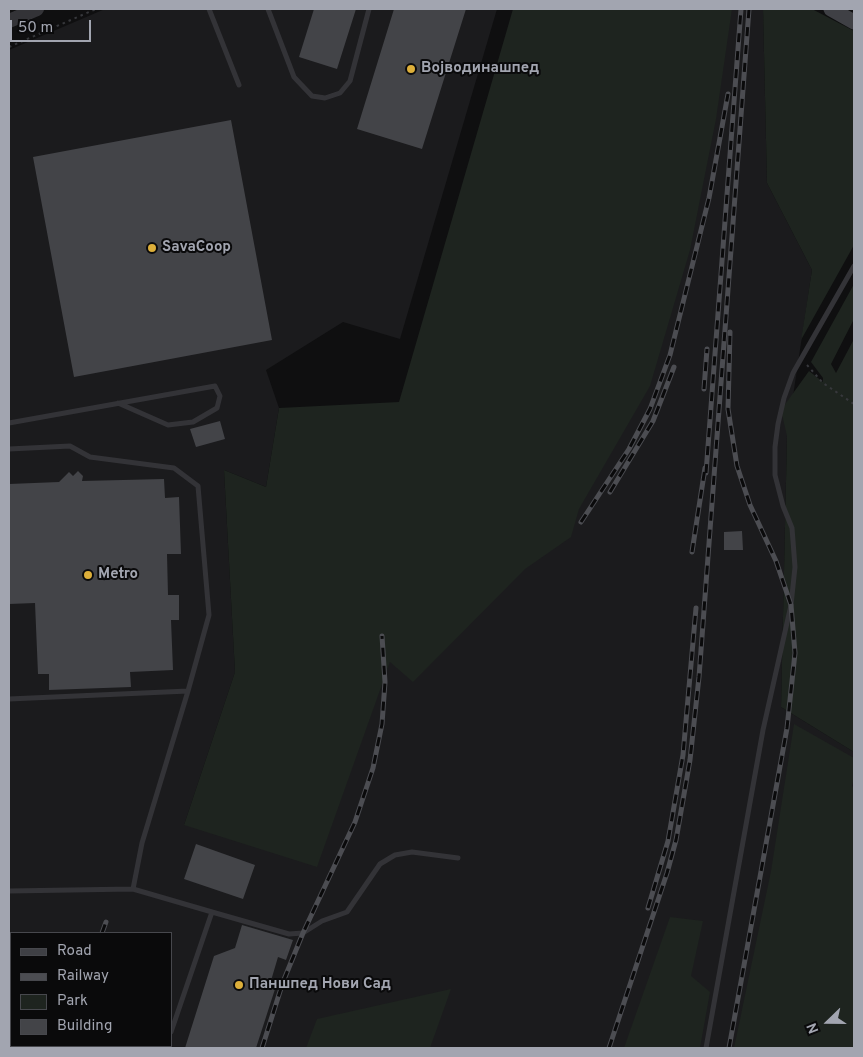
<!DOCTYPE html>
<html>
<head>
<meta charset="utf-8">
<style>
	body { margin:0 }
	#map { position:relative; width:863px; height:1057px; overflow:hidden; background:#0f0f10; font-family:Overpass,sans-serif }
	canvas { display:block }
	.frame { position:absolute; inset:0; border:10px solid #a2a5b0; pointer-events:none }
	.legend { position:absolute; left:10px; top:932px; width:162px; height:115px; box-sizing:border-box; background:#0a0a0b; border:1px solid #47484d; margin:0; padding:6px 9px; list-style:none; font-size:15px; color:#a2a5b0 }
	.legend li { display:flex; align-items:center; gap:10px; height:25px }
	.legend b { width:25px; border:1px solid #47484d }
	.north { position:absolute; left:803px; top:997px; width:50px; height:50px; -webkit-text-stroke:4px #0a0a0b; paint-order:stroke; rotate:248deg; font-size:14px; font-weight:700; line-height:20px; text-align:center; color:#a2a5b0 }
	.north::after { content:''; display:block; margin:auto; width:18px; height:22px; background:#a2a5b0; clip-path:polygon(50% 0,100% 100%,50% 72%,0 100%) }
	.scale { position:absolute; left:10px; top:20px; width:81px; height:22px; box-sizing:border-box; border:2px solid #a2a5b0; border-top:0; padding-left:6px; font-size:15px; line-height:18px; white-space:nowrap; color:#a2a5b0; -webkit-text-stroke:4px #0a0a0b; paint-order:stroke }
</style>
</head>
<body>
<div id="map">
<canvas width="863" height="1057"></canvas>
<div class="frame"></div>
<ul class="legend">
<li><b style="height:6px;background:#3f4045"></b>Road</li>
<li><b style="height:6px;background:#4c4d52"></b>Railway</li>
<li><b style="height:14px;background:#1e241f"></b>Park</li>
<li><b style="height:14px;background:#434448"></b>Building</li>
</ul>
<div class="north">N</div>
<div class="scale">50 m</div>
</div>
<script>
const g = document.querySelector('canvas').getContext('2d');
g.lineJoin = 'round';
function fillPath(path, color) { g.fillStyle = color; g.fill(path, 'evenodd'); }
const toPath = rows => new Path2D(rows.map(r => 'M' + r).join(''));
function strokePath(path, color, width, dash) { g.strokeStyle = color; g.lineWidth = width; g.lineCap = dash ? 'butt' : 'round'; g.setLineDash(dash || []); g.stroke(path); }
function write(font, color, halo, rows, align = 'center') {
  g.font = font + ' Overpass,sans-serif'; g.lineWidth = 4; g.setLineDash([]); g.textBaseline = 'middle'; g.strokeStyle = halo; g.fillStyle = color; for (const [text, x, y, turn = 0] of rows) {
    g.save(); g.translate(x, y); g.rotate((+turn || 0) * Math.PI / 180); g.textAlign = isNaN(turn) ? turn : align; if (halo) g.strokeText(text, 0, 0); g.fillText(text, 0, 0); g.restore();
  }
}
fillPath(toPath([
	[105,9,497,9,400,339,343,322,266,370,279,408,266,487,224,470,235,672,184,825,381,686,439,522,703,9,763,9,767,183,812,270,787,436,781,707,854,752,854,1048,128,1048,121,1046,171,1046,171,933,11,933,11,1046,56,1046,55,1048,9,1048,9,50]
]), '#1b1b1d');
fillPath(toPath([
	[513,9,732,9,716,119,690,250,650,386,579,509,571,537,525,569,413,682,390,662,317,867,184,825,235,672,224,470,266,487,279,408,399,402],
	[763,9,812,9,854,31,854,245,801,340,812,270,767,183],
	[854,284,854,319,831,364,836,373,854,339,854,752,781,707,787,436,781,410,809,371,823,382,823,378,811,362],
	[794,724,854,758,854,778,852,786,854,789,854,1048,734,1048,771,871],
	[670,917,703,921,691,976,710,992,700,1048,624,1048],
	[451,989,430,1048,306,1048,317,1019]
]), '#1e241f');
fillPath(toPath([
	[314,9,356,9,337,69,299,57],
	[394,9,466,9,422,149,357,129],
	[231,120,272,340,74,377,33,157],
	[220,421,225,439,196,447,190,429],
	[78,471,83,476,82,481,164,479,165,498,179,497,181,554,167,554,168,595,179,595,179,620,171,620,173,670,130,672,131,687,49,690,49,674,38,674,35,603,9,604,9,484,59,482,69,472,73,476],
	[742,531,743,550,724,550,724,532],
	[196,844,255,865,243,899,184,879],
	[242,925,293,940,286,960,278,957,270,984,276,986,256,1048,185,1048,214,956,235,948]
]), '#434448');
strokePath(toPath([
	[9,47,96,9],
	[807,365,823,383,854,404]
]), '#37383c', 2, [2.5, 4]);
strokePath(toPath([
	[209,9,239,85],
	[268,9,294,77,312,96,325,98,340,93,350,81,369,9],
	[9,423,215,386,220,396,217,408,193,422,168,425,118,403],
	[9,449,70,446,90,457,174,468,198,486,209,615,188,691],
	[9,699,188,691,142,843,133,889,9,891],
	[133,889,212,912,171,1032],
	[212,912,289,934,303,933,322,921,347,912,380,864,395,855,412,852,458,858],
	[166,1048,167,1046],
	[706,1048,763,730,791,605,795,567,792,528,783,506,775,475,775,447,778,424,784,398,793,373,854,266]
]), '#333337', 5);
strokePath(toPath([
	[9,21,37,9]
]), '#333337', 14);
strokePath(toPath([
	[831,9,854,22]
]), '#3f4045', 15);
const rail = toPath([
	[704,389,707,349],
	[706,473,741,9],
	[610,492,653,421,674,367],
	[581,522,629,449,650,409,670,355,709,198,728,94],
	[692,552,705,468],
	[648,908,668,841,683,755,696,608],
	[102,933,106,922],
	[63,1048,63,1046],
	[120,1048,121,1046],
	[262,1048,283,982,303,933,355,822,373,768,382,724,385,682,382,636],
	[609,1048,667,873,676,840,690,760,699,677,749,9],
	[729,1048,787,728,795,653,791,605,776,561,750,505,737,466,728,409,730,332]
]);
strokePath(rail, '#4c4d52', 5);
strokePath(rail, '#0a0a0b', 3, [9]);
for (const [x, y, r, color] of [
	[411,69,5,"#ddaf3a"],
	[152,248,5,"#ddaf3a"],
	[88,575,5,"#ddaf3a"],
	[239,985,5,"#ddaf3a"]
]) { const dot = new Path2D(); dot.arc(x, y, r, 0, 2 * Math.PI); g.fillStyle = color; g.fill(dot); strokePath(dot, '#0a0a0b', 2); }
write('bold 15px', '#a2a5b0', '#0a0a0b', [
	["Војводинашпед",421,69],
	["SavaCoop",162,248],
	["Metro",98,575],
	["Паншпед Нови Сад",249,985]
], 'left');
</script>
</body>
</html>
